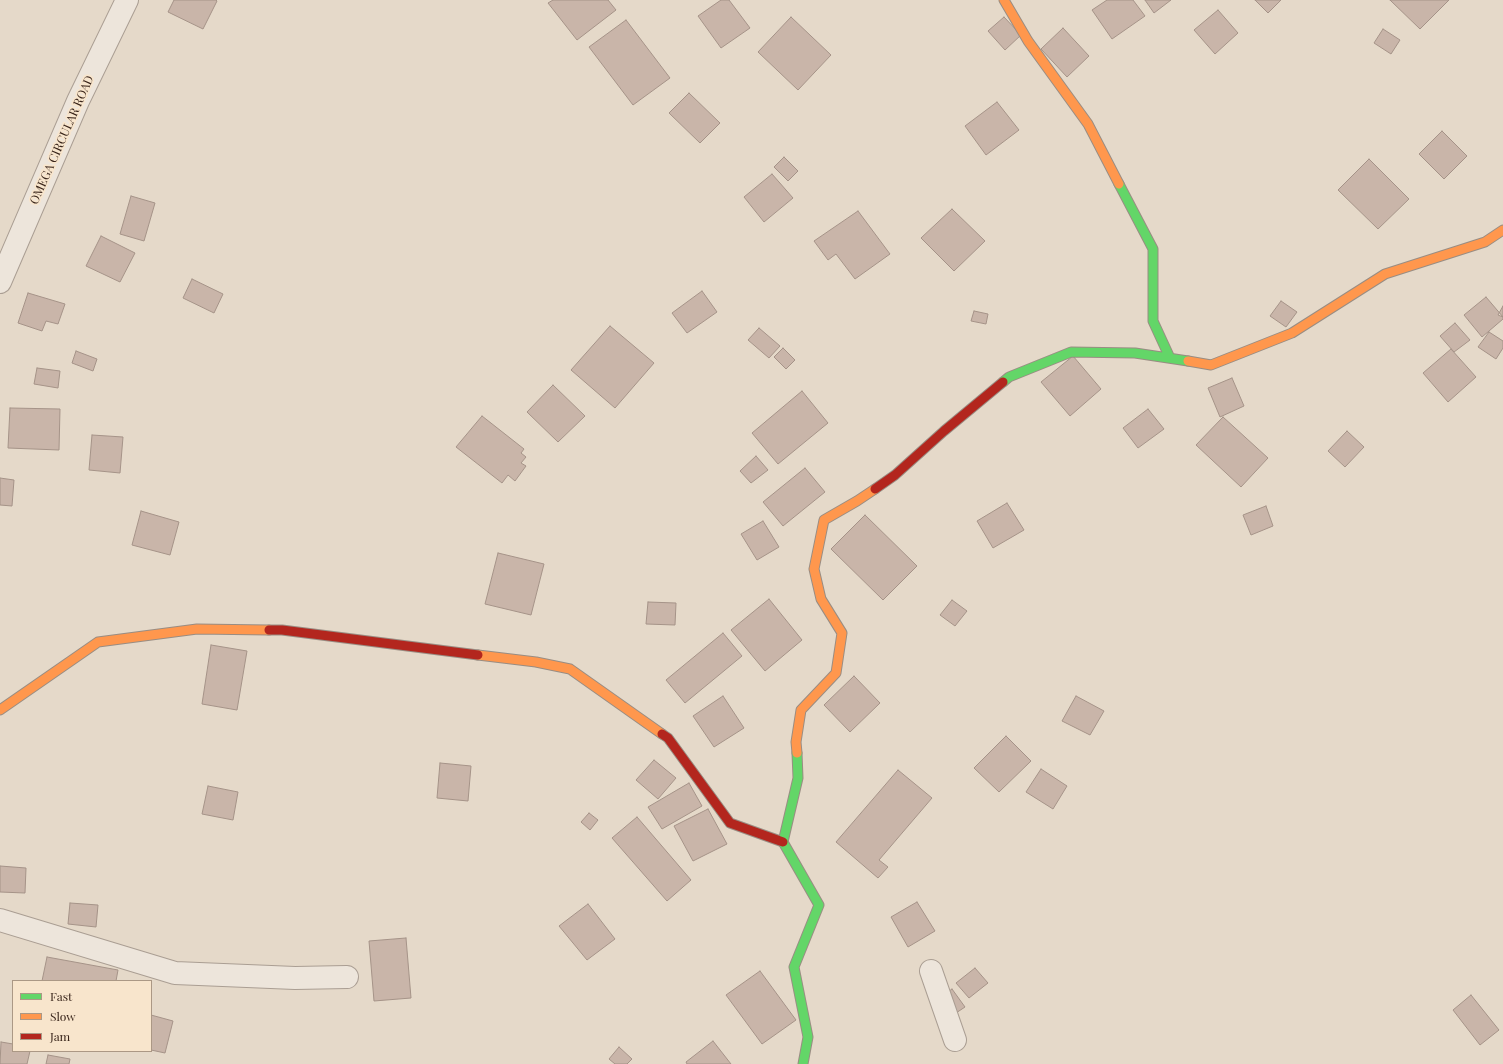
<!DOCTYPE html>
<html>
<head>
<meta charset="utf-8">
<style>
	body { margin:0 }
	#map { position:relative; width:1503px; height:1064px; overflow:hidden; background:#e5d9c9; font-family:"Playfair Display",serif }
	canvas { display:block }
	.legend { position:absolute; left:12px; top:980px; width:140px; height:72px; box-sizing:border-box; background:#f8e5cc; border:1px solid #ab9885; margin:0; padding:5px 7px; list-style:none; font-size:12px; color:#38241a }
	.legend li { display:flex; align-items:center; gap:8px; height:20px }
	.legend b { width:20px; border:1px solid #ab9885 }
</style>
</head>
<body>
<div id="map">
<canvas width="1503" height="1064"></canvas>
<ul class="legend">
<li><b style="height:5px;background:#63d668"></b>Fast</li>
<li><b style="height:5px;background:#ff974d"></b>Slow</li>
<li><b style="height:5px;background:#b3261e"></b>Jam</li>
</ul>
</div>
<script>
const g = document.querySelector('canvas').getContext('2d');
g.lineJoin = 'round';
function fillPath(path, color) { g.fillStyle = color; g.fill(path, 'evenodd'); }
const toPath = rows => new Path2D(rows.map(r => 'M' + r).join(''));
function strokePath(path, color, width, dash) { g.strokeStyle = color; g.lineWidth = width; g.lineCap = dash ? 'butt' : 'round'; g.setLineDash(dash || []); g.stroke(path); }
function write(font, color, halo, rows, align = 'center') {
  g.font = font + ' "Playfair Display",serif'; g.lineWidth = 3.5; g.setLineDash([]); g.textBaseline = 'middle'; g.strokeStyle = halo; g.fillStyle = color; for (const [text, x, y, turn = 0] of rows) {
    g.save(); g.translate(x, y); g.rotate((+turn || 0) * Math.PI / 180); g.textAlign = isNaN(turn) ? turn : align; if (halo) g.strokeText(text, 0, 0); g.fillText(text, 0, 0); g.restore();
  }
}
const building = toPath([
	[174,0,216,0,217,1,203,29,168,12,174,0],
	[553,0,608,0,616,10,577,40,548,3,553,0],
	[721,0,729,0,750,28,721,48,698,16,721,0],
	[1107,0,1133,0,1145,16,1112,39,1092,10,1107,0],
	[1145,0,1171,0,1154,13,1145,0],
	[1255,0,1281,0,1268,13,1255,0],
	[1390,0,1449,0,1420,29,1390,0],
	[1218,10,1238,33,1215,54,1194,30,1218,10],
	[791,17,831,55,798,90,758,52,791,17],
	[1004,17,1021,35,1005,50,988,31,1004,17],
	[626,20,670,78,633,105,589,47,626,20],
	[1063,28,1089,56,1067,77,1041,49,1063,28],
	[1383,29,1400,40,1391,54,1374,43,1383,29],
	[689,93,720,123,700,143,669,113,689,93],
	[997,102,1019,130,986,155,965,126,997,102],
	[1442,131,1467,156,1444,179,1419,154,1442,131],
	[784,157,798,171,788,181,774,167,784,157],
	[1369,159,1409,199,1378,229,1338,190,1369,159],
	[772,174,793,198,764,222,744,197,772,174],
	[131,196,155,203,144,241,120,234,131,196],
	[952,209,985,241,954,271,921,238,952,209],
	[858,211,890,254,855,279,836,254,828,260,814,241,858,211],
	[101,236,135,253,120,282,86,266,101,236],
	[192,279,223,294,214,313,183,298,192,279],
	[702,291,717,312,687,333,672,313,702,291],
	[28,293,65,304,58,324,46,321,42,331,18,323,28,293],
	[1486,297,1503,317,1503,319,1482,337,1464,315,1486,297],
	[1281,301,1297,312,1286,327,1270,316,1281,301],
	[1503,306,1503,317,1498,315,1503,306],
	[974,311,988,314,986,324,971,321,974,311],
	[1455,323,1470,340,1454,352,1440,336,1455,323],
	[610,326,654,363,615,408,571,370,610,326],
	[759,328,780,346,769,358,748,340,759,328],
	[1489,332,1503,341,1503,348,1496,359,1478,347,1489,332],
	[783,348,795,360,786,369,774,357,783,348],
	[1451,349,1476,377,1448,402,1423,373,1451,349],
	[76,351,97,359,93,371,72,363,76,351],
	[1073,356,1101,389,1070,416,1041,382,1073,356],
	[37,368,60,371,58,388,34,384,37,368],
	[1232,378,1244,406,1220,417,1208,388,1232,378],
	[553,385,585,416,558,442,527,412,553,385],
	[802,391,828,423,778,464,752,433,802,391],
	[10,408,60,409,59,450,8,448,10,408],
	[1148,409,1164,429,1138,448,1123,428,1148,409],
	[482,416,524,449,521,453,526,457,521,463,526,466,515,481,508,475,502,483,456,447,482,416],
	[1223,417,1268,458,1241,487,1196,445,1223,417],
	[1347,431,1364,447,1345,467,1328,451,1347,431],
	[92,435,123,437,120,473,89,470,92,435],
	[756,456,768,470,751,483,740,471,756,456],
	[805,468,825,492,783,526,763,502,805,468],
	[0,478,14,480,12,506,0,505,0,478],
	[1007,503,1024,530,993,548,977,521,1007,503],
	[1266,506,1273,526,1251,535,1243,515,1266,506],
	[141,511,179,522,170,555,132,545,141,511],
	[865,515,917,566,883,600,831,549,865,515],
	[763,521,779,547,757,560,741,534,763,521],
	[498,553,544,564,531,615,485,604,498,553],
	[769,599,802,640,765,671,731,630,769,599],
	[952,600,967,611,955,626,940,615,952,600],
	[648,602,676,603,675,625,646,624,648,602],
	[723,633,742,656,685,703,666,680,723,633],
	[211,645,247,651,237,710,202,704,211,645],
	[854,676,880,703,850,732,824,705,854,676],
	[723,696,744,728,714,747,693,716,723,696],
	[1076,696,1104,711,1090,735,1062,721,1076,696],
	[1006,736,1031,761,999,792,974,768,1006,736],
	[654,760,676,778,658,799,636,780,654,760],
	[440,763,471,766,468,801,437,798,440,763],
	[1041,769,1067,786,1053,809,1026,792,1041,769],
	[898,770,932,798,879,860,888,867,878,878,836,842,898,770],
	[689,783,702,806,662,829,648,807,689,783],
	[208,786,238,792,233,820,202,814,208,786],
	[708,809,727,844,693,861,674,826,708,809],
	[589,813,598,820,590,830,581,822,589,813],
	[637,817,691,880,667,901,612,838,637,817],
	[0,866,26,868,25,893,0,892,0,866],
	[917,902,935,931,908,947,891,917,917,902],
	[70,903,98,905,96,927,68,924,70,903],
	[588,904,615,939,587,960,559,926,588,904],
	[406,938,411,998,374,1001,369,941,406,938],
	[47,957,118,970,116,981,42,981,47,957],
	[975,968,988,983,969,998,956,983,975,968],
	[760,971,796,1020,762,1044,726,995,760,971],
	[952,989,965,1007,944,1021,932,1004,952,989],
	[1471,995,1499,1030,1480,1045,1453,1010,1471,995],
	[151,1015,173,1021,165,1053,151,1050,151,1015],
	[713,1041,731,1064,687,1064,686,1062,713,1041],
	[1,1042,13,1044,13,1051,30,1051,27,1064,0,1064,1,1042],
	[619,1047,632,1059,627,1064,615,1064,609,1059,619,1047],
	[48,1055,70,1059,69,1064,46,1064,48,1055]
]);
fillPath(building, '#c9b5a9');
strokePath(building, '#a59388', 1);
const street = toPath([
	[0,282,78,101,127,0],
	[0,920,175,973,295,978,347,977],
	[931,971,955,1040]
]);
const fast = toPath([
	[1119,184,1153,249,1153,321,1170,358],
	[1003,382,1009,377,1071,352,1135,353,1188,361],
	[797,753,798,778,783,842,819,905,794,967,808,1037,803,1064]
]);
const slow = toPath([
	[1004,0,1028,41,1088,124,1119,184],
	[1188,361,1211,365,1292,333,1385,274,1485,242,1503,230],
	[478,655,536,662,570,669,662,734],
	[0,710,98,642,197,629,269,630],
	[797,753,796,742,801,710,836,673,842,633,821,599,814,569,824,520,857,501,875,489]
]);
const jam = toPath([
	[875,489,895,475,944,431,1003,382],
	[269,630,282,630,478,655],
	[662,734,668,738,730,823,783,842]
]);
strokePath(street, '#aa9e93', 24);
strokePath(fast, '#998d83', 11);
strokePath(slow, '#998d83', 11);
strokePath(jam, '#998d83', 11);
strokePath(street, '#ede5db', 22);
strokePath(fast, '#63d668', 9);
strokePath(slow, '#ff974d', 9);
strokePath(jam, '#b3261e', 9);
write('12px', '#38241a', '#f8e5cc', [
	["OMEGA CIRCULAR ROAD",62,140,-66]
]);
</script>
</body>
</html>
